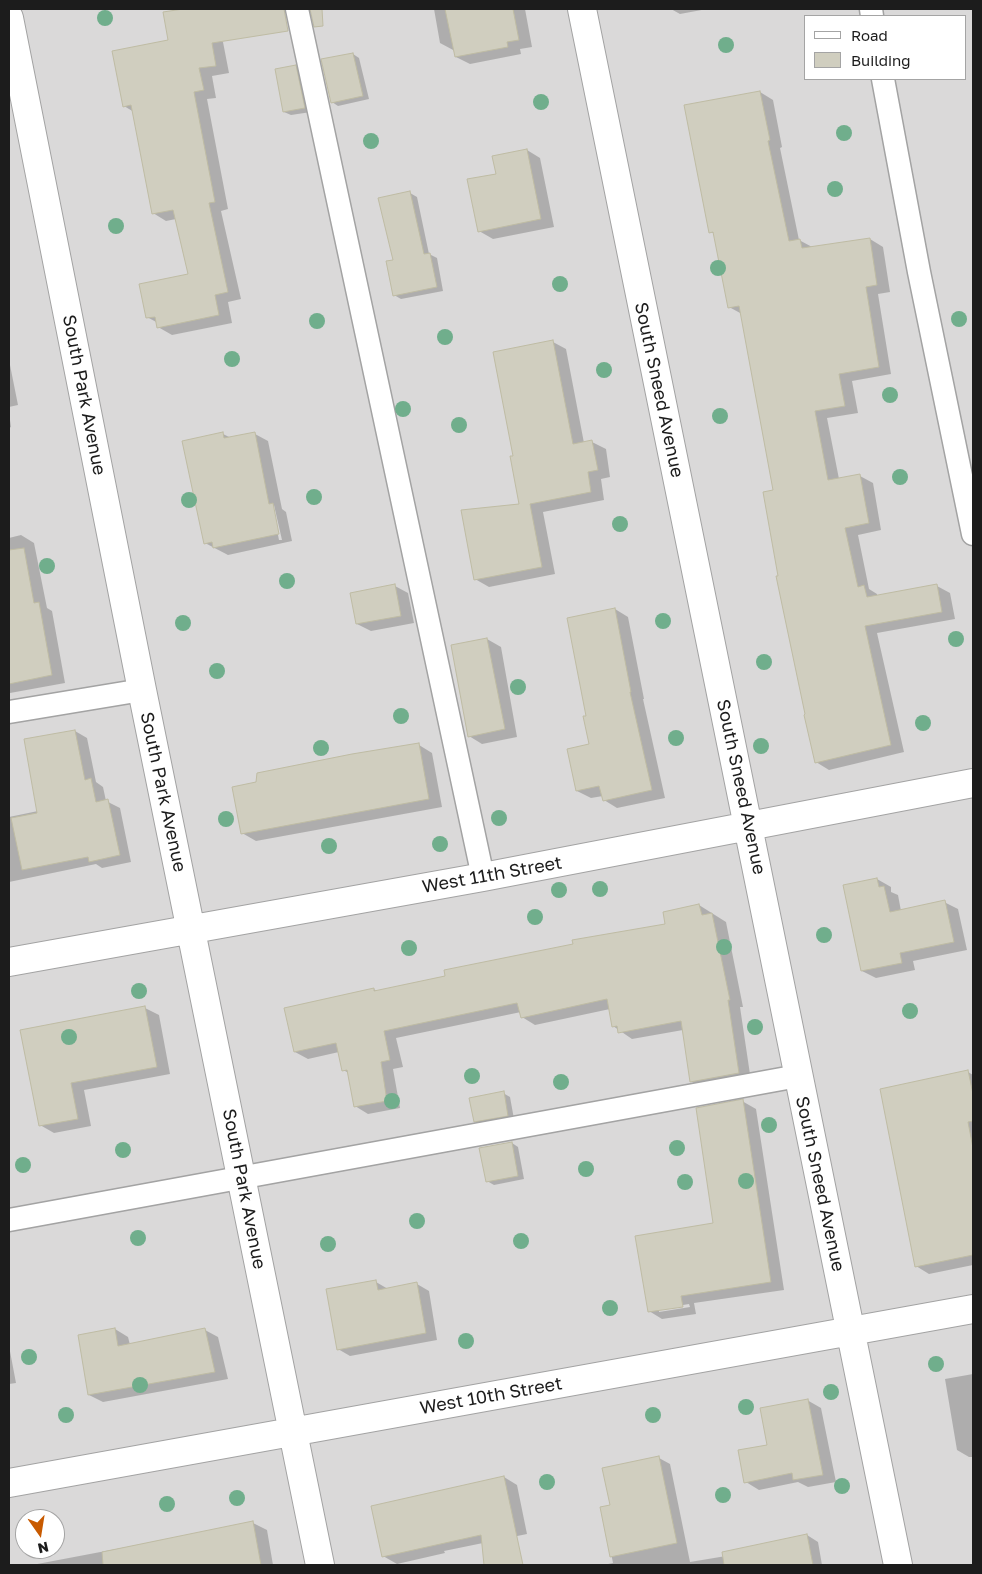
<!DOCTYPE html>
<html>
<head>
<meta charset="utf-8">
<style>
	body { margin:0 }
	#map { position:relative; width:982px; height:1574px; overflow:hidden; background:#eceee1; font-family:"Golos Text",sans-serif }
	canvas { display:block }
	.frame { position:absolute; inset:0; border:10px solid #1c1c1c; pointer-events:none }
	.legend { position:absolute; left:804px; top:15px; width:162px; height:65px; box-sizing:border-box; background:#fff; border:1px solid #a4a4a4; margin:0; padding:6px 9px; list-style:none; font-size:15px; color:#1c1c1c }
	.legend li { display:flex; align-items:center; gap:10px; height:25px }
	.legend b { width:25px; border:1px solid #a4a4a4 }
	.north { position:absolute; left:15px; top:1509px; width:50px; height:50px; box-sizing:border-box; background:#fff; border:1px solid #a4a4a4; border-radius:50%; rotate:167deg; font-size:14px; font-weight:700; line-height:20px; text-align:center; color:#1c1c1c }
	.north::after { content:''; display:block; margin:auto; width:18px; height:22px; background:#c85a00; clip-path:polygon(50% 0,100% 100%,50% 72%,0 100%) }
</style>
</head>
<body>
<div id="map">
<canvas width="982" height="1574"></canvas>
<div class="frame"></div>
<ul class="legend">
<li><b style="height:6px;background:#fff"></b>Road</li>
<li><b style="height:14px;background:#d0cebf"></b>Building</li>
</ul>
<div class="north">N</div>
</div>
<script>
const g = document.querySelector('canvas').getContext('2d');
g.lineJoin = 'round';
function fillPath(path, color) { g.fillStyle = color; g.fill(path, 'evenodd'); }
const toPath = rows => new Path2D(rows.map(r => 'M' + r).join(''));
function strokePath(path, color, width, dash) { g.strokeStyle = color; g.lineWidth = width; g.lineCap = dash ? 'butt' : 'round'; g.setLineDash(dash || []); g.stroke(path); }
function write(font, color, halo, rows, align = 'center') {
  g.font = font + ' "Golos Text",sans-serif'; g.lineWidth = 5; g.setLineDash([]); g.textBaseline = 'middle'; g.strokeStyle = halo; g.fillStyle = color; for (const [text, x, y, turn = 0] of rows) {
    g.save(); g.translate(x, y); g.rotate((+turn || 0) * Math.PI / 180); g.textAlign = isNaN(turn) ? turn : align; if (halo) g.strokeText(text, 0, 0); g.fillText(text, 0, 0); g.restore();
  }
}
fillPath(toPath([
	[9,9,973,9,973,1565,9,1565],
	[806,16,966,16,966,79,806,79],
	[25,1519,55,1519,55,1549,25,1549]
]), '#dad9d9');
fillPath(toPath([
	[434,9,525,9,532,47,520,49,521,54,470,64,456,57,455,51,440,43],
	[671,9,707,9,680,14],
	[210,34,223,42,229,73,212,76,216,98,207,99,228,209,221,211,241,299,228,302,232,323,172,335,158,327,158,323,147,317,189,275,176,219,166,221,153,213,134,112,124,106],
	[353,54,359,58,369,99,338,106,332,102],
	[295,66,302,70,311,112,291,115,284,112],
	[760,92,773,100,782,147,780,148,799,240,814,248,870,239,883,247,890,292,878,294,891,374,852,381,858,413,827,418,839,479,860,476,873,483,881,530,858,535,869,589,877,594,877,596,937,586,950,593,955,619,877,633,904,752,829,770,816,762,780,577,774,491,742,314,729,307,715,234,711,232],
	[527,150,540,158,554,227,493,239,479,231,497,175],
	[410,193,417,197,429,254,437,258,443,291,401,299,394,295,394,261],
	[553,342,566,349,584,443,592,442,606,449,610,477,601,479,604,500,543,512,555,574,489,587,475,579,520,505,515,457],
	[9,360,18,405,9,407],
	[9,413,11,427,9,428],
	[223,434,231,438,255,434,268,441,282,509,286,512,292,541,228,555,205,543],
	[272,505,274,505,282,540,279,540],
	[21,535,34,543,47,608,52,611,65,683,10,693,9,692,9,538],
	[395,586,408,593,414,623,371,631,357,624],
	[615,609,628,617,644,699,643,699,665,798,617,808,604,800,603,796,591,798,577,791,591,745,588,717],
	[487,639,501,647,517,737,482,744,469,736],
	[75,731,87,738,96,782,103,787,106,801,120,808,131,862,102,868,96,864,9,882,9,885,9,817,38,811],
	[419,745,432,753,442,807,256,841,242,833],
	[877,879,891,887,891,892,898,895,901,911,944,902,958,909,967,950,913,961,915,970,876,978,862,971],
	[699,905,726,922,743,1007,740,1007,751,1081,705,1089,692,1082,683,1030,632,1039,613,1026,610,1009,535,1025,522,1017,521,1012,396,1038,403,1067,393,1069,400,1108,368,1114,355,1106,349,1073,343,1070,339,1052,308,1059,295,1052,374,989,377,992,667,925],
	[145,1008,159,1015,170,1074,84,1090,91,1126,54,1133,40,1125,22,1031],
	[968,1072,973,1075,973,1265,929,1274,916,1266],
	[503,1093,510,1097,514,1119,482,1125,475,1121],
	[742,1101,756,1109,784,1290,694,1303,696,1314,662,1319,649,1311,715,1224],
	[689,1304,690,1307,659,1312,659,1309],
	[512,1143,518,1147,524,1179,494,1185,487,1181],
	[376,1282,388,1289,417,1284,429,1291,437,1340,350,1356,338,1349],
	[115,1329,128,1337,130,1345,205,1330,218,1337,228,1379,103,1402,89,1395],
	[9,1346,16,1383,9,1384],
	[973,1374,973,1457,969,1457,957,1450,945,1379],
	[807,1400,821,1408,836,1482,808,1487,798,1482,759,1490,746,1482,769,1446],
	[659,1458,670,1464,690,1562,756,1551,807,1535,818,1542,822,1565,603,1565,613,1563,602,1508,611,1506],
	[504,1477,517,1485,527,1534,444,1551,445,1553,397,1564,383,1556],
	[253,1523,267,1530,273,1565,32,1565]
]), '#0003');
const building = toPath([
	[183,9,284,9,288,31,212,43,216,66,199,68,204,90,194,92,215,202,209,203,228,292,215,295,219,315,157,328,155,317,146,318,139,284,188,274,173,210,152,214,131,105,123,107,112,51,168,40,163,12,183,9],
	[310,9,322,9,323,26,314,27,310,9],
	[445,9,513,9,519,40,507,42,508,47,455,57,445,9],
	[353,53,363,96,331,103,321,59,353,53],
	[296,65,305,108,283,112,275,69,296,65],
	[760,91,770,140,768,141,789,241,800,239,802,248,870,238,877,285,866,287,879,367,839,374,845,406,815,411,828,480,860,474,869,523,845,528,858,587,864,585,867,597,937,584,942,612,865,626,891,745,815,763,804,715,805,714,776,576,778,576,763,492,773,490,739,306,728,308,713,232,709,233,684,105,760,91],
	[527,149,541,219,478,232,467,179,496,174,492,156,527,149],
	[410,191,424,254,430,253,437,287,393,296,386,261,393,260,378,198,410,191],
	[553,340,573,444,592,440,598,470,588,472,591,492,530,504,542,567,474,580,461,510,519,504,510,456,513,456,493,352,553,340],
	[223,432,224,438,255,432,269,504,273,503,279,534,213,548,212,542,204,544,182,441,223,432],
	[24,548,34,603,39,602,52,675,9,684,9,550,24,548],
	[395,584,401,616,356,624,350,593,395,584],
	[615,608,631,692,630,692,652,790,603,801,599,786,576,791,567,749,589,744,583,716,586,716,567,618,615,608],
	[487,638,505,729,468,737,451,645,487,638],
	[75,730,85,780,91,778,96,802,108,799,120,855,89,862,88,857,22,870,11,818,37,813,24,739,75,730],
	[419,743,429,799,241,834,232,787,256,782,257,773,352,754,419,743],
	[877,878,879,887,884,886,890,912,945,900,954,942,900,953,902,963,861,971,843,885,877,878],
	[699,904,702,915,712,913,730,1000,728,1000,739,1073,690,1082,681,1021,618,1033,617,1026,612,1027,607,999,521,1018,517,1003,384,1031,390,1060,381,1062,387,1101,359,1106,354,1107,347,1070,342,1071,336,1043,294,1052,284,1008,374,988,374,991,445,976,444,970,573,944,572,940,665,924,663,912,699,904],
	[145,1006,157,1067,71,1083,78,1119,39,1126,20,1030,145,1006],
	[968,1070,973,1094,973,1121,968,1122,973,1148,973,1255,915,1267,880,1089,968,1070],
	[504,1091,508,1116,474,1122,469,1098,504,1091],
	[743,1099,771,1282,681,1296,683,1307,648,1312,635,1236,713,1223,696,1108,743,1099],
	[512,1142,518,1176,486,1182,479,1148,512,1142],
	[376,1280,378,1290,417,1282,426,1333,337,1350,326,1289,376,1280],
	[115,1328,118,1346,205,1328,215,1372,88,1395,78,1335,115,1328],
	[808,1399,823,1475,793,1480,792,1473,744,1483,738,1450,767,1445,760,1408,808,1399],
	[659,1456,677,1543,610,1557,600,1507,610,1505,602,1468,659,1456],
	[504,1476,523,1565,484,1565,481,1535,382,1557,371,1506,504,1476],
	[253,1521,261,1565,103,1565,102,1552,253,1521],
	[807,1534,813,1565,724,1565,722,1552,807,1534]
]);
fillPath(building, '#d0cebf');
strokePath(building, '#bfbca4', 1);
const lane = toPath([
	[297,9,483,877],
	[871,9,872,16],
	[883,79,919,272,973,534],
	[9,712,142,690],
	[9,1220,798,1076]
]);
const street = toPath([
	[582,9,898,1565],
	[9,18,142,690,320,1565],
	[9,962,483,877,973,783],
	[9,1483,973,1309]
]);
strokePath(lane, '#a3a3a3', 25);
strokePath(street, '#a3a3a3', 30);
strokePath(lane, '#fff', 22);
strokePath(street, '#fff', 28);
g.fillStyle = '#70ae8c';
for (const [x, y] of [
	[105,18],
	[726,45],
	[541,102],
	[844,133],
	[371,141],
	[835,189],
	[116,226],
	[718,268],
	[560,284],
	[959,319],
	[317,321],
	[445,337],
	[232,359],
	[604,370],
	[890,395],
	[403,409],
	[720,416],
	[459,425],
	[900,477],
	[314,497],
	[189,500],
	[620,524],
	[47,566],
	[287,581],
	[663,621],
	[183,623],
	[956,639],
	[764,662],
	[217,671],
	[518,687],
	[401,716],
	[923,723],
	[676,738],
	[761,746],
	[321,748],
	[499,818],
	[226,819],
	[440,844],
	[329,846],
	[600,889],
	[559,890],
	[535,917],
	[824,935],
	[724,947],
	[409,948],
	[139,991],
	[910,1011],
	[755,1027],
	[69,1037],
	[472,1076],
	[561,1082],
	[392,1101],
	[769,1125],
	[677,1148],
	[123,1150],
	[23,1165],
	[586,1169],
	[746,1181],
	[685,1182],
	[417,1221],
	[138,1238],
	[521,1241],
	[328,1244],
	[610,1308],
	[466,1341],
	[29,1357],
	[936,1364],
	[140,1385],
	[831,1392],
	[746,1407],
	[66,1415],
	[653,1415],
	[547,1482],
	[842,1486],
	[723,1495],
	[237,1498],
	[167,1504]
]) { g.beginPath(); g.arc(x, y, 8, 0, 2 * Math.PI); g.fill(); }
write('18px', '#1c1c1c', '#fff', [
	["South Sneed Avenue",659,390,78],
	["South Park Avenue",84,395,79],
	["South Sneed Avenue",741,787,78],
	["South Park Avenue",163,792,78],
	["West 11th Street",492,875,-10],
	["South Sneed Avenue",820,1184,78],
	["South Park Avenue",244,1189,79],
	["West 10th Street",491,1396,-10]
]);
</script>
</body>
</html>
